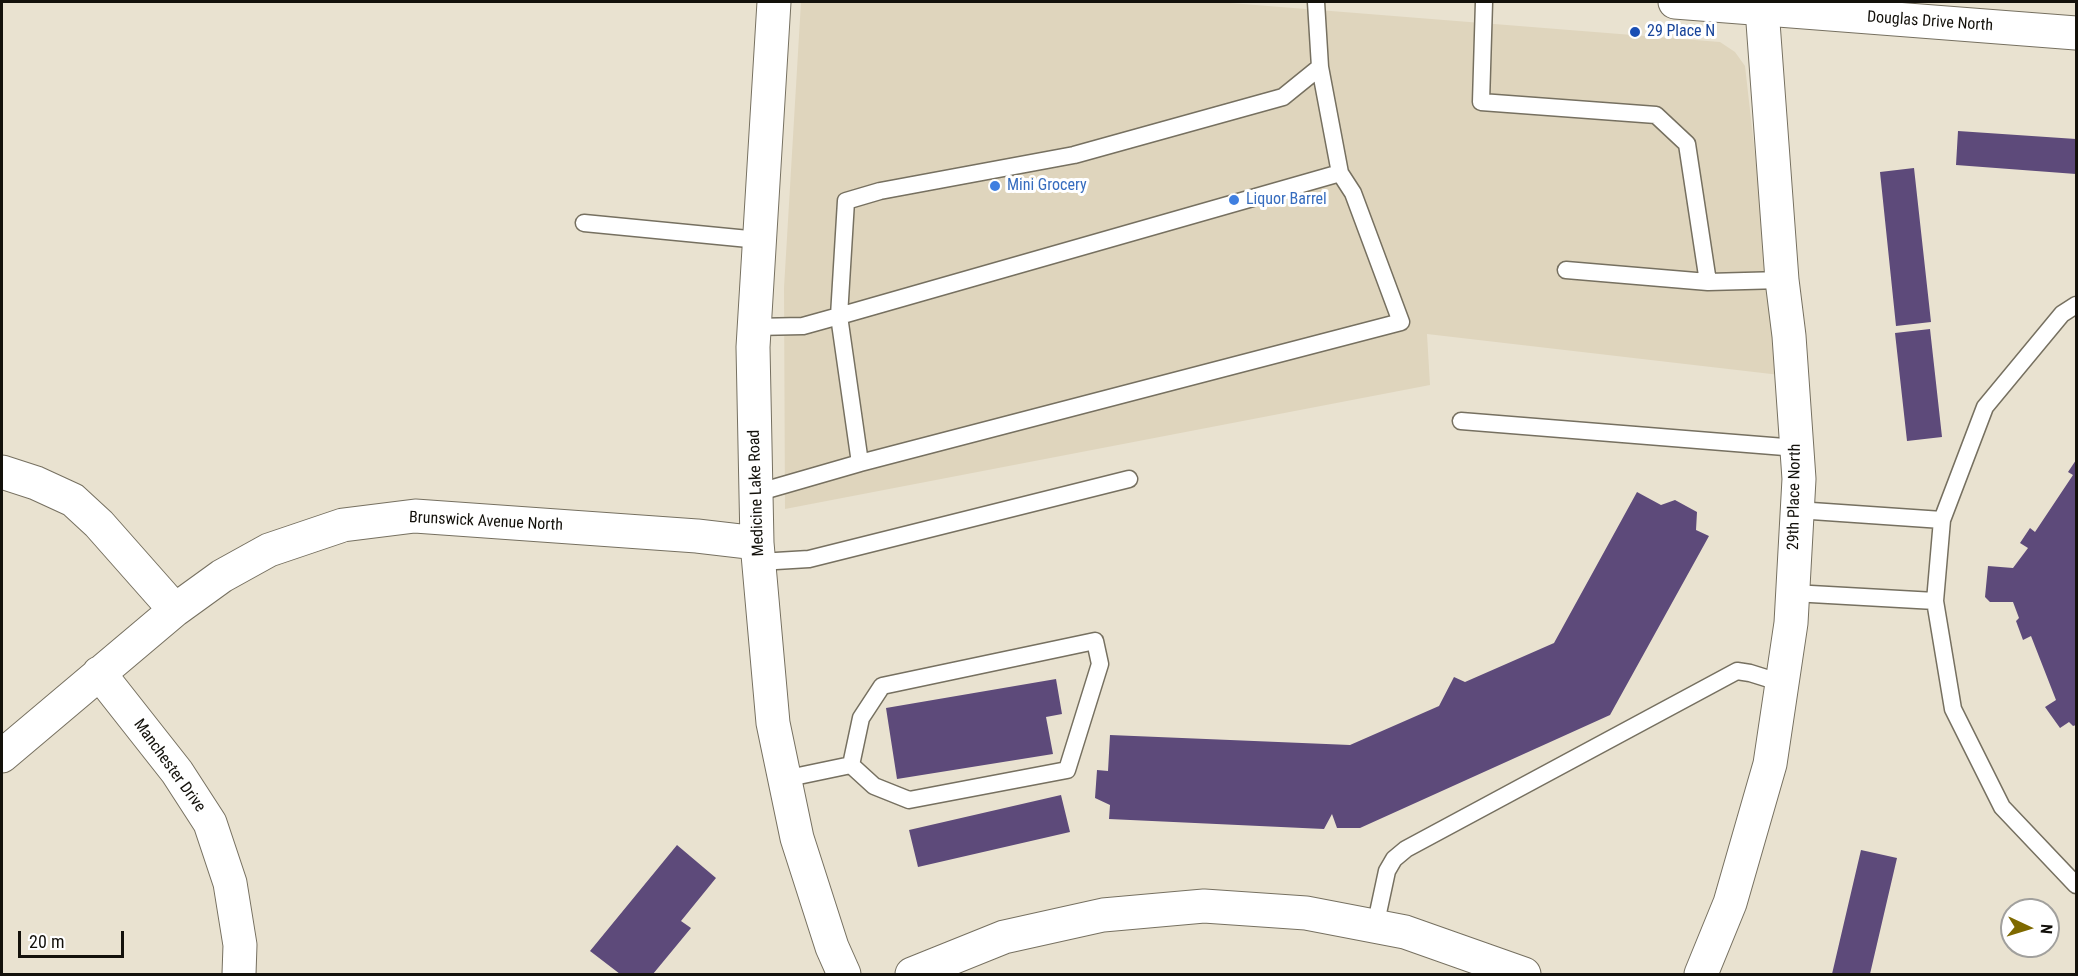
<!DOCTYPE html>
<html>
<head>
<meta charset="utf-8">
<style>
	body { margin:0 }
	#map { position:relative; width:2078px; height:976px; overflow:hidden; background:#e9e2d0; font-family:"Roboto Condensed",sans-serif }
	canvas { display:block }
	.frame { position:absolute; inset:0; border:3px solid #13110b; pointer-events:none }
	.north { position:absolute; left:2000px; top:898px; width:60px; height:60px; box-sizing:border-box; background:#fff; border:2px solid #a1a09d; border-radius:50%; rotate:94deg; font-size:16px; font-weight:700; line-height:24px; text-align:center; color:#13110b }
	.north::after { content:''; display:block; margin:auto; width:21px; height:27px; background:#7e6900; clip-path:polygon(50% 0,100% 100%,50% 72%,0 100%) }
	.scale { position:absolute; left:18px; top:931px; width:106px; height:27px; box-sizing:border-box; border:3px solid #13110b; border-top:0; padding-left:8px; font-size:18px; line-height:21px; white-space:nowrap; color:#13110b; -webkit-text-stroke:4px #fff; paint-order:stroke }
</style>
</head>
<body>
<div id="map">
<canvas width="2078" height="976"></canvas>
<div class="frame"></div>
<div class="north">N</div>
<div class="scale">20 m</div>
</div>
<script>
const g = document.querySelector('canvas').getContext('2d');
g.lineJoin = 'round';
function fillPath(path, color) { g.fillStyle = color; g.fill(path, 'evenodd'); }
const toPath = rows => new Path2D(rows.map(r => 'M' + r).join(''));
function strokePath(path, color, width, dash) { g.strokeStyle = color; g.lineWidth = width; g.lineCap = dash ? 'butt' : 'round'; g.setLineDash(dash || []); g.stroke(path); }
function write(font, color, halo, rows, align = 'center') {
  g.font = font + ' "Roboto Condensed",sans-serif'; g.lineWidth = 6; g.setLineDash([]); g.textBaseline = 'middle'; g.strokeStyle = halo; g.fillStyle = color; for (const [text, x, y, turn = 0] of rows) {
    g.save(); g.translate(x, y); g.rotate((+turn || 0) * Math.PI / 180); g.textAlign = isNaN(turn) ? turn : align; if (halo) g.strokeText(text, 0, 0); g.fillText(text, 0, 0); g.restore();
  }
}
fillPath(toPath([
	[801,2,1218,2,1720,42,1735,52,1745,66,1780,375,1427,334,1430,385,785,509,784,288]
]), '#dfd5bd');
fillPath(toPath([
	[1958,131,2076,139,2076,174,1956,165],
	[1914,168,1931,322,1896,326,1880,172],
	[1930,329,1942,437,1907,441,1895,333],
	[2076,460,2076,725,2073,726,2069,722,2060,728,2045,707,2056,700,2031,636,2023,640,2016,621,2019,618,2013,602,1990,602,1985,597,1988,566,2013,568,2028,548,2020,543,2030,528,2035,532,2073,475,2068,472],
	[1637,492,1661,505,1675,500,1697,512,1696,530,1709,536,1610,715,1360,828,1337,828,1332,814,1324,829,1109,819,1110,805,1095,798,1097,770,1108,771,1110,735,1350,745,1439,706,1454,677,1465,682,1554,643],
	[1056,679,1062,714,1046,717,1053,754,897,779,886,708],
	[1061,795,1070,832,918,867,909,830],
	[677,845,716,878,681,921,691,928,653,974,620,974,590,951],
	[1861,850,1897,858,1870,974,1832,974]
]), '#5d4a7a');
const lane = toPath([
	[1316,2,1320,67,1340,173,839,316,846,201,880,191,1074,155,1283,97,1320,67],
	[1484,2,1481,102,1656,115,1687,144,1708,282,1566,270],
	[584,223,759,240],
	[1708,282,1782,280],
	[2076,305,2062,314,1985,407,1942,520,1935,601,1953,709,2002,807,2076,885],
	[754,327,803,326,839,316,860,463],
	[1461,421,1797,448],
	[756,493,860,463,1401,322,1353,193,1340,173],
	[1797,510,1942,520],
	[759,562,809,559,1129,479],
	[1793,593,1935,601],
	[784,779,851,765,874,786,909,800,1067,770,1100,664,1095,641,882,686,861,718,851,765],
	[1375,927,1387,871,1394,859,1406,849,1737,671,1750,673,1782,683]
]);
const street = toPath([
	[774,2,753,347,757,543,773,723,797,838,832,947,844,974],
	[2,472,36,483,73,500,99,524,175,610],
	[99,673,177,772,210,823,230,883,240,945,239,974],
	[2,756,175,610,222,576,269,550,343,525,415,516,697,536,757,543],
	[912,974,1004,937,1103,915,1204,906,1306,913,1405,932,1524,974],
	[1701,974,1730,903,1770,764,1791,623,1799,479,1789,336,1782,280,1762,9]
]);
const secondary = toPath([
	[1675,2,2076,33]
]);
strokePath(lane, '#767060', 19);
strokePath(street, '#767060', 35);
strokePath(secondary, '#767060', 35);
strokePath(lane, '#fff', 16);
strokePath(street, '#fff', 33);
strokePath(secondary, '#fff', 33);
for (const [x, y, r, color] of [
	[1635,32,6,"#1a4fb4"],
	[995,186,6,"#3f7fe0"],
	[1234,200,6,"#3f7fe0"]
]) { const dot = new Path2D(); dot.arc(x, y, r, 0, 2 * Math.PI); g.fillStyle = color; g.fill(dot); strokePath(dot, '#fff', 2); }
write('16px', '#13110b', '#fff', [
	["Douglas Drive North",1930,22,4],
	["Medicine Lake Road",757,493,-92],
	["29th Place North",1795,497,-89],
	["Brunswick Avenue North",486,522,3],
	["Manchester Drive",169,766,54]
]);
write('16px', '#164399', '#fff', [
	["29 Place N",1647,32]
], 'left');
write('16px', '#366cbe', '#fff', [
	["Mini Grocery",1007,186],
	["Liquor Barrel",1246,200]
], 'left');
</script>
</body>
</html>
